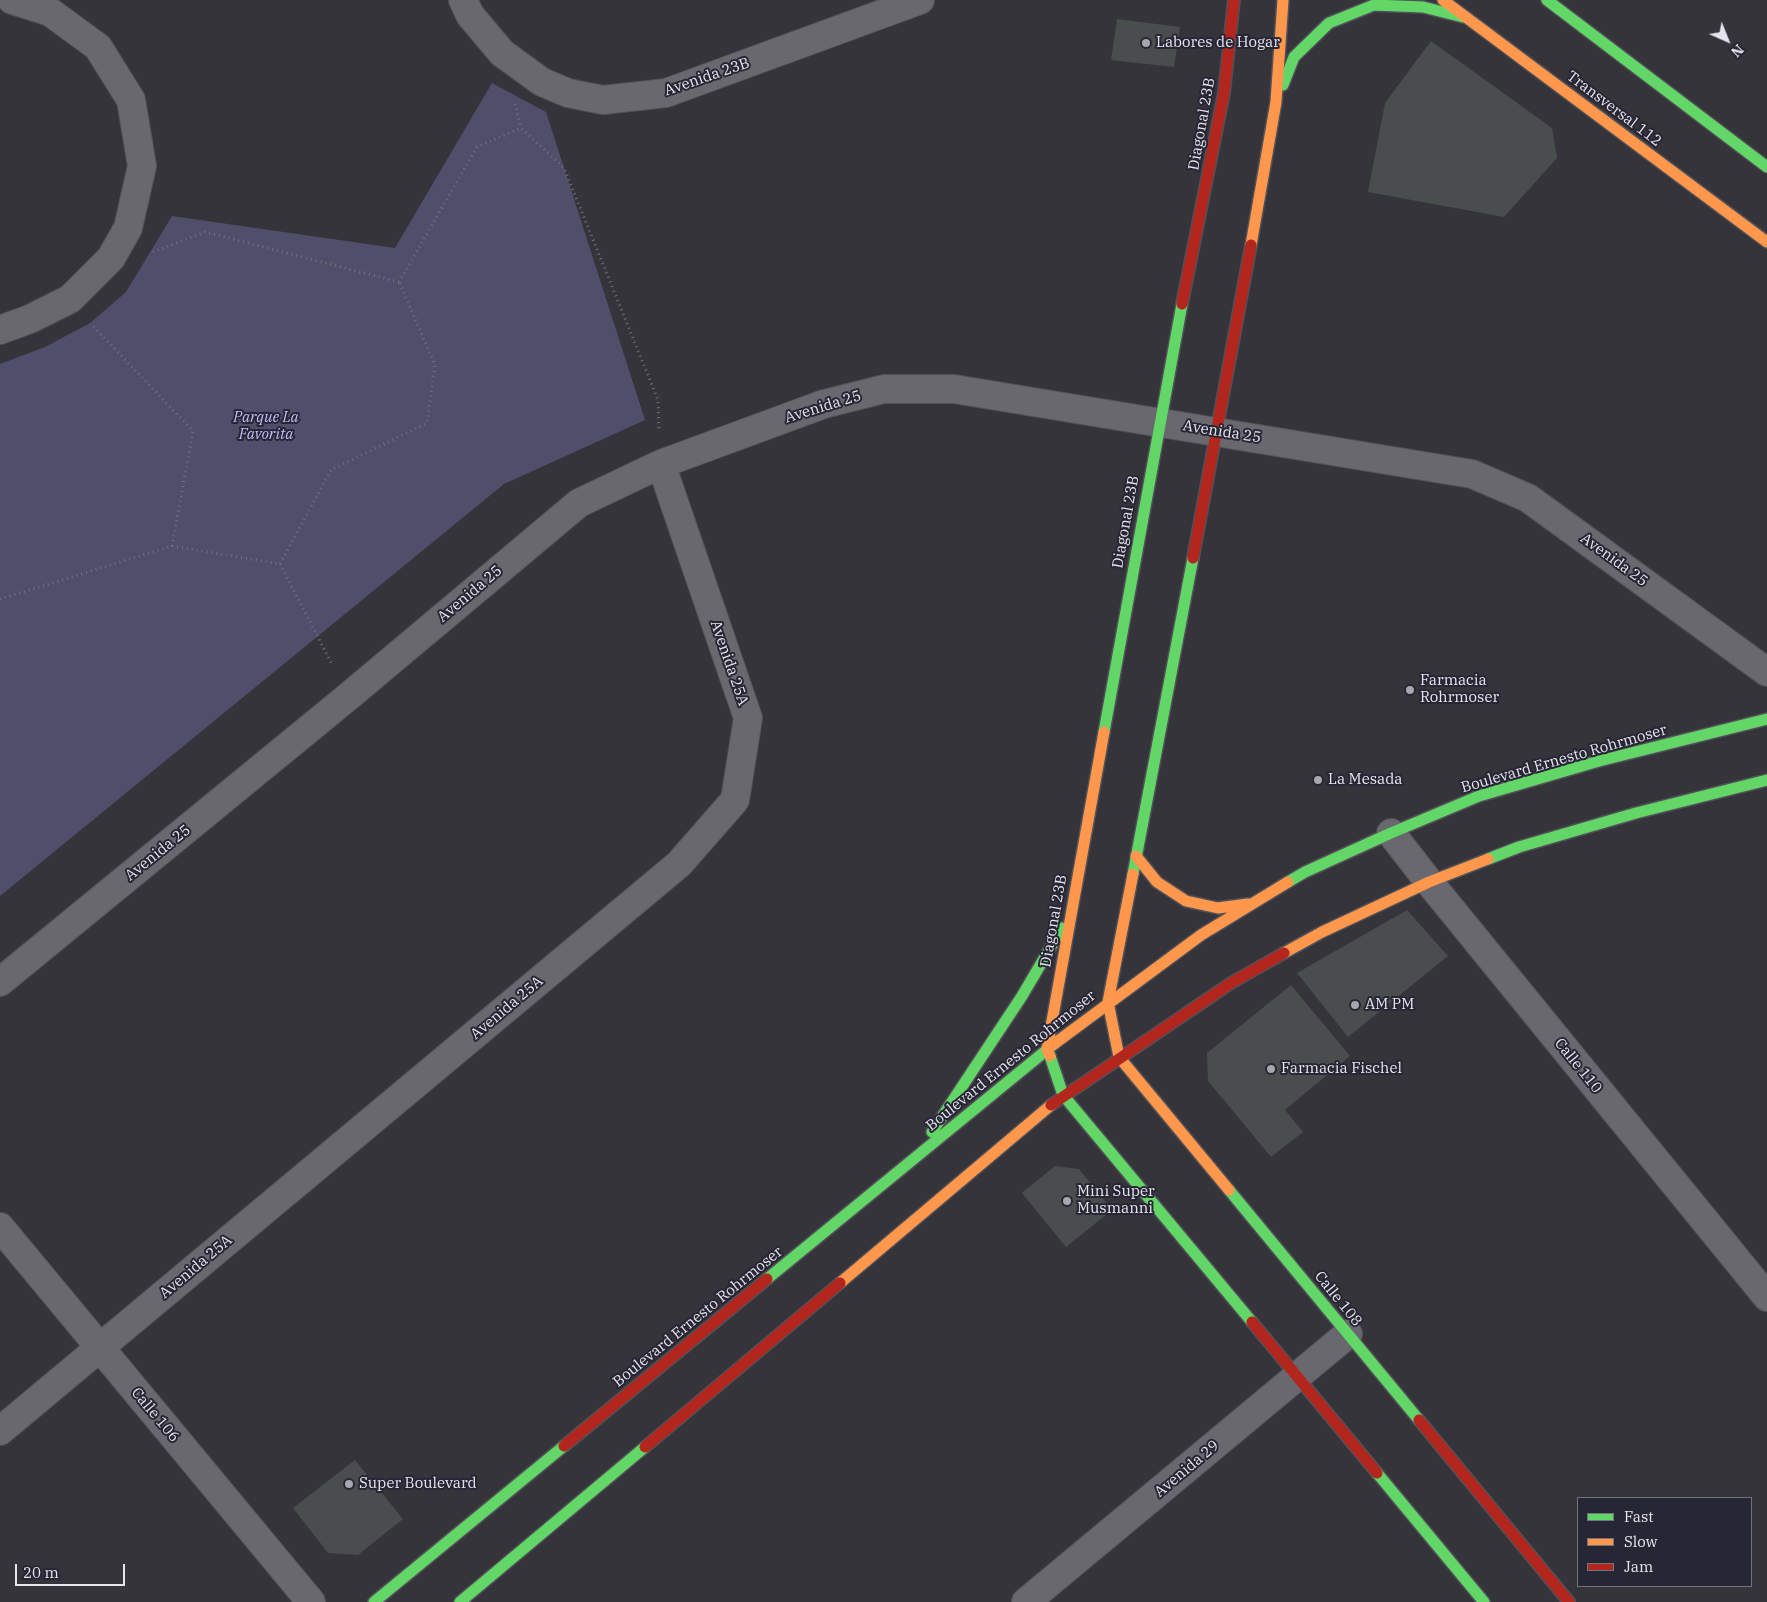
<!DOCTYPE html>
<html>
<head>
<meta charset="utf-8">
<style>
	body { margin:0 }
	#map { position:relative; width:1767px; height:1602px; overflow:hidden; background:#34343a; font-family:"IBM Plex Serif",serif }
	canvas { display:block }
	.legend { position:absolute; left:1577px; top:1497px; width:175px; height:90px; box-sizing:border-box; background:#272634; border:1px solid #73727e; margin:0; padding:6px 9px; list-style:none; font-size:15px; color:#e6e5ee }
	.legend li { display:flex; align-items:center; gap:10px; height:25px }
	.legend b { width:25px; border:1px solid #73727e }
	.north { position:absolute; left:1702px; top:15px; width:50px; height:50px; -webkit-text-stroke:4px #272634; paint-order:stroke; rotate:136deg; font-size:14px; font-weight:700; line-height:20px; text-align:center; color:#e6e5ee }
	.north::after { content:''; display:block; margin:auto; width:18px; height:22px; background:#e6e5ee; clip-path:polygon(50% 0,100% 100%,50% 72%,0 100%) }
	.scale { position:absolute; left:15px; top:1564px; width:110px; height:22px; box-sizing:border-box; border:2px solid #e6e5ee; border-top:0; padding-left:6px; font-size:15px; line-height:18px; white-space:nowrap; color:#e6e5ee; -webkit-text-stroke:4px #272634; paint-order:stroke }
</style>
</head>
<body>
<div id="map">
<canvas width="1767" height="1602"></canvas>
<ul class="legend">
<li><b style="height:6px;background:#63d668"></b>Fast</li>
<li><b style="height:6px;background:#ff974d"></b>Slow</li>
<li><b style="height:6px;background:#b3261e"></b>Jam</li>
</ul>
<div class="north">N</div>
<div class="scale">20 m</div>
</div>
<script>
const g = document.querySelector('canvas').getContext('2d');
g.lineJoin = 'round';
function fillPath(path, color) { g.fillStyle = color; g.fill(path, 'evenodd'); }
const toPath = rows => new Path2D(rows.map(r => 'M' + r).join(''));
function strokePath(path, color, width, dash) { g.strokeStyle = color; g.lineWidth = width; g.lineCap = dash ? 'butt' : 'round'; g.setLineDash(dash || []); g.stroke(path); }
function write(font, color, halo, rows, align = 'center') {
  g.font = font + ' "IBM Plex Serif",serif'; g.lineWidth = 4; g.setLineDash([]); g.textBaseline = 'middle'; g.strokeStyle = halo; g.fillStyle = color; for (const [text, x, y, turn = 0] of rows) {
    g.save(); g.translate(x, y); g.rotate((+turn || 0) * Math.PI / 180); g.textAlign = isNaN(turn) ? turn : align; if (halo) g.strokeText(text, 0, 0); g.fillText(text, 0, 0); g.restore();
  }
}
fillPath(toPath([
	[492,83,546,112,645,420,504,484,0,896,0,364,45,347,90,323,126,292,172,216,395,248]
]), '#514e6b');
fillPath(toPath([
	[1117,19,1180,27,1174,67,1111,60],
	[1431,41,1552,128,1557,158,1504,217,1368,192,1385,103],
	[1407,910,1448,956,1348,1037,1297,973],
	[1291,985,1350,1056,1285,1110,1303,1132,1271,1157,1208,1081,1207,1053],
	[1055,1166,1079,1169,1112,1210,1066,1247,1022,1193],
	[355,1460,403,1519,358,1555,328,1553,293,1508]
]), '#4a4d4e');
const street = toPath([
	[463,0,470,15,502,53,542,82,568,93,603,100,666,93,920,0],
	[0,330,30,319,70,299,111,258,128,228,142,166,131,100,98,47,50,12,12,0],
	[1391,833,1429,882,1767,1297],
	[0,982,349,696,579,503,661,464,824,404,884,389,954,389,1472,474,1528,498,1767,672],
	[0,1227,311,1602],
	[0,1431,679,864,735,800,748,718,661,464],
	[1026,1602,1348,1334]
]);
const fast = toPath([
	[1547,0,1767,167],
	[1283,85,1294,57,1329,23,1374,5,1423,7,1463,17],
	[1104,732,1182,304],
	[1488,859,1519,847,1636,813,1767,780],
	[1133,874,1193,558],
	[1288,882,1305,872,1391,833,1479,796,1599,761,1767,719],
	[1050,1056,1063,1095,1252,1322],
	[932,1132,1022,996,1062,928],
	[1229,1190,1419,1420],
	[767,1279,1054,1044],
	[1377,1473,1484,1602],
	[374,1602,564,1446],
	[460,1602,645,1447]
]);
const slow = toPath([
	[1443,0,1767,242],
	[1251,245,1276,102,1283,0],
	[1136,856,1157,882,1186,901,1218,908,1248,904],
	[1133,874,1108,1002,1119,1057,1229,1190],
	[1284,953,1322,932,1429,882,1488,859],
	[1054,1044,1201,935,1288,882],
	[1050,1056,1047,1049,1104,732],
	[840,1283,1051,1105]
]);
const jam = toPath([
	[1182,304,1224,93,1234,0],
	[1193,558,1251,245],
	[1051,1105,1231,983,1284,953],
	[1252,1322,1377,1473],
	[1419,1420,1569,1602],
	[564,1446,767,1279],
	[645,1447,840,1283]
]);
strokePath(street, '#515157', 30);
strokePath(fast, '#515157', 14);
strokePath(slow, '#515157', 14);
strokePath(jam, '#515157', 14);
strokePath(toPath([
	[515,104,521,128],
	[153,252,205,232,399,282],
	[399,282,477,147,521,128,564,168,658,400,659,431],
	[172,546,280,564,331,470,427,423,435,365,399,282],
	[280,564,333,666],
	[0,599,172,546,193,431,92,325]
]), '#717176', 3, [1, 4]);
strokePath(street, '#69686e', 28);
strokePath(fast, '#63d668', 11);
strokePath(slow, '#ff974d', 11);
strokePath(jam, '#b3261e', 11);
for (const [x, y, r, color] of [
	[1146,43,5,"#a8a7af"],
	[1410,690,5,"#a8a7af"],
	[1318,780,5,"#a8a7af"],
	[1355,1005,5,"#a8a7af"],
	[1271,1069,5,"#a8a7af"],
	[1067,1201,5,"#a8a7af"],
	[349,1484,5,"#a8a7af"]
]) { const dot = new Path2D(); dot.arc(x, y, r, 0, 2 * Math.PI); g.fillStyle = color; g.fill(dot); strokePath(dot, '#272634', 2); }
write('15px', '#e6e5ee', '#272634', [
	["Labores de Hogar",1156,43],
	["Farmacia",1420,681],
	["Rohrmoser",1420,698],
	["La Mesada",1328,780],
	["AM PM",1365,1005],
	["Farmacia Fischel",1281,1069],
	["Mini Super",1077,1192],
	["Musmanni",1077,1209],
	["Super Boulevard",359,1484]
], 'left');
write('15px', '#e6e5ee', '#272634', [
	["Avenida 23B",707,77,-19],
	["Transversal 112",1614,109,37],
	["Diagonal 23B",1202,124,-80],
	["Avenida 25",823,407,-17],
	["Avenida 25",1222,432,9],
	["Diagonal 23B",1126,522,-80],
	["Avenida 25",1614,560,36],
	["Avenida 25",470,594,-40],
	["Avenida 25A",729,663,71],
	["Boulevard Ernesto Rohrmoser",1564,759,-16],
	["Avenida 25",158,853,-39],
	["Diagonal 23B",1054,921,-80],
	["Avenida 25A",507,1008,-40],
	["Boulevard Ernesto Rohrmoser",1011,1061,-39],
	["Calle 110",1578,1066,51],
	["Avenida 25A",196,1267,-40],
	["Calle 108",1338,1299,51],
	["Boulevard Ernesto Rohrmoser",698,1317,-39],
	["Calle 106",155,1415,50],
	["Avenida 29",1187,1469,-40]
]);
write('italic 15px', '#c2bcfe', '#272634', [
	["Parque La",266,418],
	["Favorita",266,435]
]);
</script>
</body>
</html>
